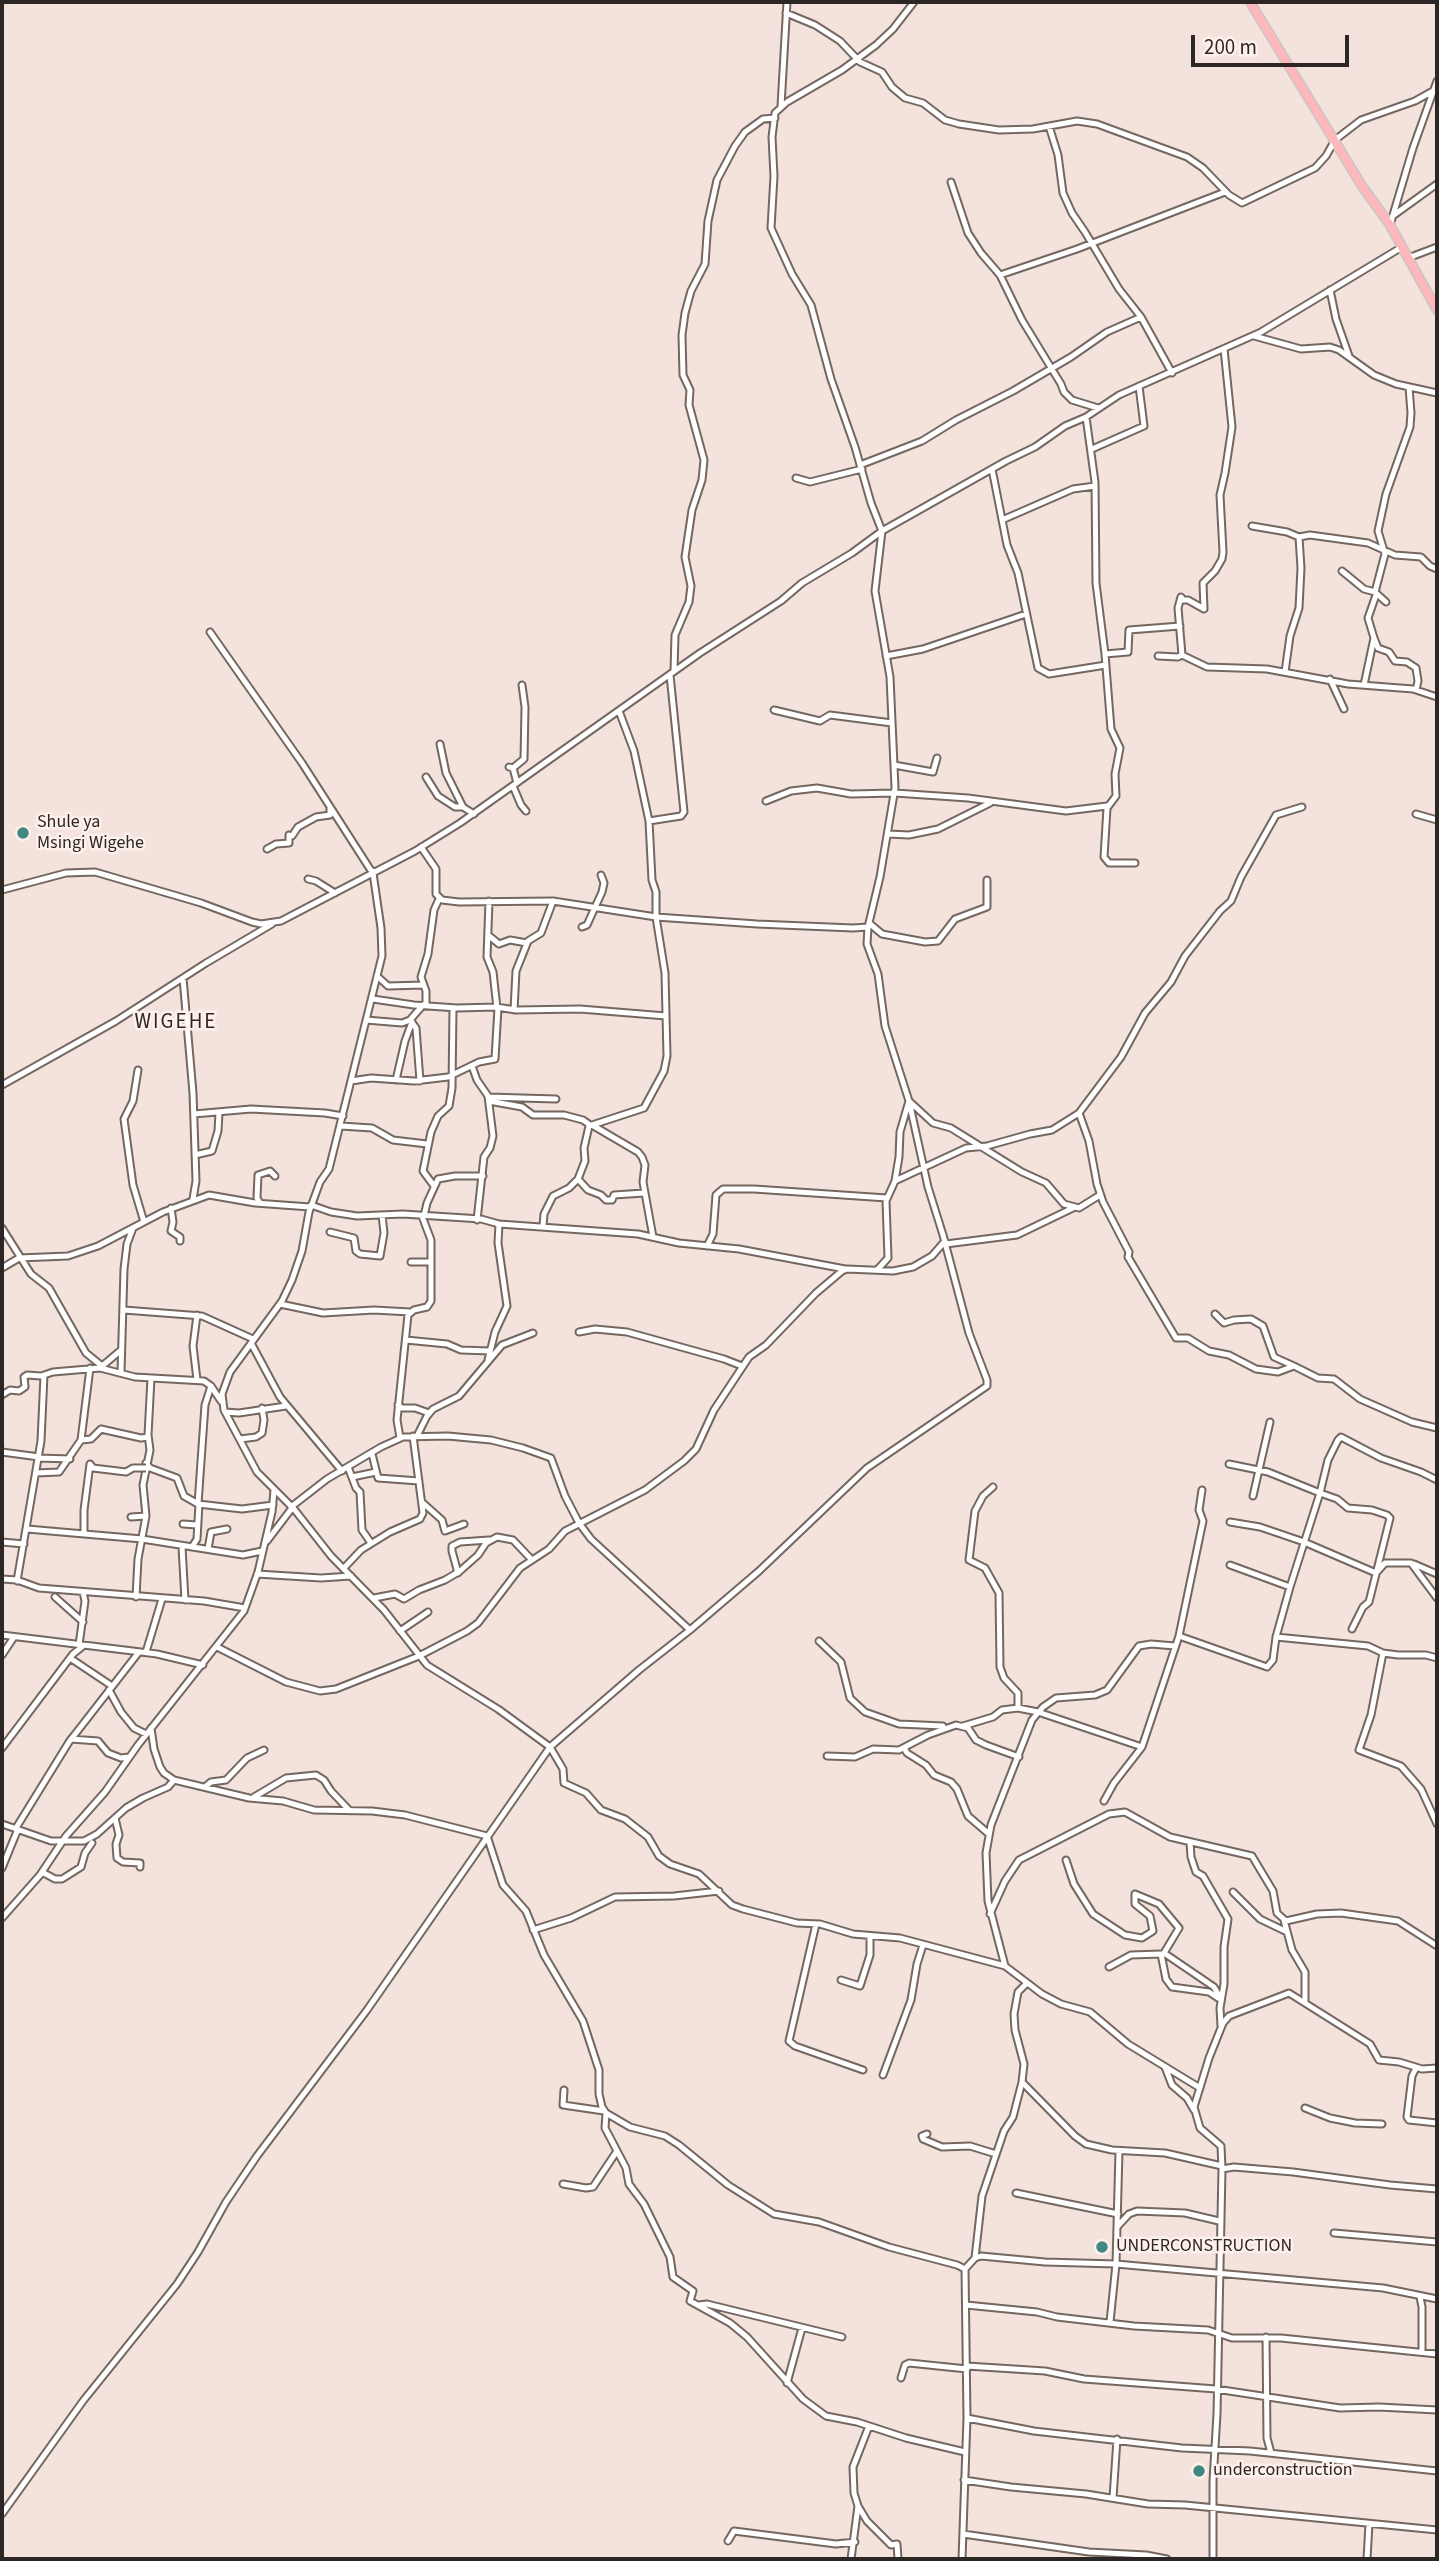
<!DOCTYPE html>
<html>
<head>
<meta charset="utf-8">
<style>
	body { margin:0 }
	#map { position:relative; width:1439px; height:2561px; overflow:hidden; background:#f3e3dc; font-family:"Source Sans 3",sans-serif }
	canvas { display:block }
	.frame { position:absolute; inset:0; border:4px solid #2c2624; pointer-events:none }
	.scale { position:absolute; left:1191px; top:35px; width:158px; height:32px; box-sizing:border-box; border:4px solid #2c2624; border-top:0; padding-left:9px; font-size:21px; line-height:24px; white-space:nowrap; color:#2c2624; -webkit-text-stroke:5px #fef1eb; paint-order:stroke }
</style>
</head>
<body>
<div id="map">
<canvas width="1439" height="2561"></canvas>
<div class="frame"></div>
<div class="scale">200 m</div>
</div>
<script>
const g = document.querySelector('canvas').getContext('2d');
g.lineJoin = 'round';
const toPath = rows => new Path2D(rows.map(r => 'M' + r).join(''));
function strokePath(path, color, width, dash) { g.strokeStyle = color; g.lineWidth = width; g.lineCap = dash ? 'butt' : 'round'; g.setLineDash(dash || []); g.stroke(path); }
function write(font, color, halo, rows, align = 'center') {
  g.font = font + ' "Source Sans 3",sans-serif'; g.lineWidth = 5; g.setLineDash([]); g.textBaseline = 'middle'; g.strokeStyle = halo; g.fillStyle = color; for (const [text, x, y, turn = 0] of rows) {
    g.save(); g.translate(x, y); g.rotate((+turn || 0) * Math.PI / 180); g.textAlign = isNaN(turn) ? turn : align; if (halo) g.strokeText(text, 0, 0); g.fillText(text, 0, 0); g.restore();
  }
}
const minor = toPath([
	[786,13,815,25,840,41,860,62,882,72,892,87,905,98,923,103,945,120,959,124,999,130,1033,129,1077,121,1097,124,1187,157,1203,168,1229,195,1242,203,1315,168,1326,156,1335,140,1361,120,1415,101,1433,91],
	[781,106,787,2],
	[1049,126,1058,155,1063,193,1072,213,1085,232,1119,289,1141,317,1172,373],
	[951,182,968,233,981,253,1000,275,1022,320,1061,384,1064,392,1072,400,1098,408],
	[1394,215,1437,184],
	[1390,225,1413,148,1437,81],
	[1408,258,1437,247],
	[1000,275,1077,249,1225,192],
	[1330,290,1336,319,1349,356],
	[1254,336,1301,349,1330,347,1339,350,1374,375,1396,384,1437,393],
	[1086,417,1095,482,1096,583,1105,654,1111,729,1120,748,1115,774,1116,796,1107,808,1104,857,1109,863,1135,863],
	[1092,449,1144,426,1139,386],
	[860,465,922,441,956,420,1013,391,1071,357,1107,332,1141,317],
	[992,469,1007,545,1018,573,1038,668,1049,674,1106,665],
	[796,478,810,482,862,469],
	[1002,520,1073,489,1095,486],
	[1252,526,1287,532,1299,537,1301,568,1299,608,1290,636,1285,672],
	[1299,537,1310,535,1368,543,1395,555,1421,557,1430,566,1437,569],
	[1342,571,1364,589,1375,592],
	[1386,602,1375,592,1385,554,1378,531,1386,494,1410,427,1411,413,1409,387],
	[210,632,302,763,370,869,374,873],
	[1374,638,1378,648,1389,652,1395,661,1407,662,1416,668,1418,681,1416,690],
	[1105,654,1128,652,1129,630,1180,626],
	[1182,655,1178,608,1181,597,1183,600,1188,600,1204,609,1203,583,1215,571,1222,559,1223,552,1220,495,1225,473,1232,427,1224,349],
	[886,656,923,649,1026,614],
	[1158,656,1178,657,1182,655,1207,667,1267,669,1348,684,1413,689,1437,697],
	[674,671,675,635,689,602,691,586,685,557,692,510,702,480,704,460,689,405,690,390,683,375,682,335,685,313,691,291,705,264,708,221,717,180,735,146,745,132,763,119,775,118],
	[1330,679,1344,709],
	[1364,685,1374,638,1368,618,1376,595],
	[774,710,820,721,830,715,892,723],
	[440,744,446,773,463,807,474,814],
	[894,765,933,772,937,758],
	[509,767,513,768,517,783],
	[513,768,524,759,525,707,522,685],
	[426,777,438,796,455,807,463,807],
	[513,786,521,805,526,811],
	[766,801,791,791,817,788,851,794,895,793,968,798,1066,811,1107,806],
	[1416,814,1437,820],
	[649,821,681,816,684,812,670,675],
	[888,834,909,835,938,829,990,803],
	[421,847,436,869,436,894,442,900,459,902,553,901,656,917,757,924,853,928,868,927],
	[267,849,276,844,289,843,289,835,292,836,298,827,316,817,330,815,330,807],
	[373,873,381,928,382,956,329,1169,320,1182,309,1212,302,1251,292,1280,282,1301,230,1372,222,1394,224,1410,257,1472,294,1509,331,1556,384,1610,427,1665,498,1709,550,1747,563,1769,564,1783,586,1793,601,1810,625,1819,648,1837,659,1856,670,1864,699,1874,732,1905,743,1909,797,1923,820,1924,853,1934,900,1938,1005,1966,1042,1994,1061,2004,1090,2012,1128,2044,1200,2088],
	[308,879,316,881,335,893],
	[2,890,66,873,95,872,201,903,252,922,261,924,281,921,415,851,460,823,700,653,781,601,802,583,852,553,882,531,1006,461,1035,447,1065,426,1086,417,1119,395,1261,332,1402,247],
	[489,901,487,957,493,972,497,1008],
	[869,923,882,934,925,942,938,941,955,919,987,907,987,880],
	[582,927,587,925,602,892,604,883,601,875],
	[488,935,499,944,510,940,527,943],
	[377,976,388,986,423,985],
	[183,978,193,1093,196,1181,193,1199],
	[373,999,414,1005,457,1008,496,1007,516,1010,580,1009,666,1016],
	[426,1005,426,991,421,977,428,954,434,910,439,899],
	[514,1010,516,971,528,941,541,933,553,901],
	[366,1020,402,1023,410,1020,423,1005],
	[410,1020,416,1028,420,1081],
	[472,1066,477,1080,488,1096,493,1136,490,1148,484,1157,477,1220],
	[138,1070,133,1101,124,1119,133,1185,144,1222],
	[396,1080,405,1041,412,1022],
	[351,1081,371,1078,414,1081,448,1077,479,1062,495,1059,498,1008],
	[2,1085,116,1021,206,963,272,924],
	[488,1097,556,1099],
	[489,1101,522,1107,533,1115,564,1115,583,1120,590,1125],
	[1079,1113,1089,1141,1097,1184,1103,1202,1129,1252,1128,1257,1176,1338,1188,1338,1209,1351,1229,1355,1256,1369,1278,1372,1294,1366,1318,1378,1334,1379,1360,1399,1412,1422,1437,1428],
	[194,1114,251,1109,325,1113,343,1116],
	[592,1125,638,1152,642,1157,645,1165,643,1182,653,1237],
	[341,1126,372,1128,393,1140,427,1144],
	[195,1155,212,1151,218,1131,219,1113],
	[578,1179,588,1190,601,1195,606,1200,612,1200,614,1195,644,1193],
	[895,1181,966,1148,987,1146,1030,1134,1052,1130,1079,1113,1121,1057,1145,1013,1171,982,1185,956,1220,911,1231,901,1241,877,1276,815,1302,807],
	[434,1186,423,1171,431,1132,438,1116,449,1106,452,1088,453,1008],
	[260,1203,257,1198,258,1175,270,1171,275,1176],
	[311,1205,331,1212,357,1216,403,1214,481,1219,499,1224,638,1234,679,1243,739,1249,845,1269],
	[171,1208,173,1222,171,1231,180,1237,180,1241],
	[424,1216,427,1203,438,1179,455,1176,483,1176],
	[543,1226,544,1214,553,1196,569,1188,578,1179,585,1161,584,1148,589,1126,644,1108,664,1071,667,1056,665,973,656,917,656,892,652,880,649,821,634,751,619,711],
	[2,1228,31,1274,49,1288,86,1353,102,1366],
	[330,1232,354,1238,356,1251,360,1254,380,1256,384,1233,382,1215],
	[946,1244,1017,1235,1073,1208],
	[707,1246,713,1234,716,1195,723,1189,754,1189,887,1198],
	[411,1262,429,1262],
	[2,1268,19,1258,68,1256,98,1246,163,1212,209,1195,255,1203,310,1207],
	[878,1269,888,1258,886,1201,895,1181,899,1157,900,1132,909,1101,933,1123,951,1128,1022,1172,1046,1183,1064,1204,1079,1208,1100,1195],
	[280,1304,323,1313,374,1310,410,1312],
	[124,1310,202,1316,253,1339],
	[1215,1314,1224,1323,1234,1320,1251,1319,1263,1326,1274,1357,1294,1366],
	[579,1332,595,1329,627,1332,724,1359,742,1366],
	[406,1340,447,1344,461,1350,490,1351],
	[251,1343,280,1397,342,1471],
	[488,1360,495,1332,507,1306,498,1243,499,1224],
	[101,1367,120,1351],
	[121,1372,124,1269,127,1244,133,1228],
	[197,1380,193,1346,197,1315],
	[2,1395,10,1390,19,1391,25,1387,24,1377,27,1375,41,1376,53,1372,100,1368,135,1377,204,1381,211,1386,221,1401],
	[398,1405,402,1408,415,1408,429,1413],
	[225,1412,239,1413,286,1406],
	[417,1436,427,1416,433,1409,459,1396,502,1345,533,1333],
	[400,1438,397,1420,408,1315,414,1310,427,1307,431,1301,431,1240,422,1216],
	[240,1439,256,1437,262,1433,264,1420,262,1408],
	[81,1440,91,1439,101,1429,141,1438,148,1437],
	[2,1452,39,1457],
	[372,1454,378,1478,419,1481],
	[38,1458,70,1459],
	[146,1463,150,1468,177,1478,184,1496,198,1504,242,1509,273,1505],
	[348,1467,356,1488,360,1492,362,1530,371,1543],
	[36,1473,59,1472,81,1440,90,1368],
	[352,1477,376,1472],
	[993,1487,983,1496,975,1511,969,1560,985,1568,999,1593,1000,1667,1004,1678,1018,1693,1018,1708],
	[1202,1490,1199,1510,1203,1521,1179,1636,1267,1667,1273,1660,1276,1637,1290,1587,1320,1493,1268,1472,1229,1464],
	[1253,1496,1270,1422],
	[423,1503,442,1520,445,1531,464,1524],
	[198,1504,205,1405,211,1386],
	[291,1507,327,1479,381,1447,403,1437,448,1436,491,1440,523,1448,551,1458,565,1496,579,1523,591,1539,690,1630],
	[131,1517,146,1516],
	[1230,1522,1260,1527,1304,1542,1376,1573,1385,1563,1411,1563,1437,1598],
	[183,1524,197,1525],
	[27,1529,142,1539,243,1555,262,1551],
	[84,1534,84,1510,90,1464,93,1468,126,1472,133,1468,141,1468],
	[267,1541,292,1508],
	[2,1542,24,1544],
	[182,1547,185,1600],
	[192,1547,197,1539,199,1504],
	[208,1549,211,1532,227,1529],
	[1414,1564,1437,1574],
	[1230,1565,1290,1587],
	[344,1568,361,1550,390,1532,420,1519,423,1513,413,1436],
	[458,1573,452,1551,452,1546,460,1542,489,1540],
	[257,1574,321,1578,351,1576],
	[2,1579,17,1580,39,1588,204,1601,245,1608],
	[17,1581,41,1441,44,1375],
	[55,1597,83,1622],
	[136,1597,138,1559,146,1516,143,1485,150,1450,148,1435,151,1378],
	[374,1598,395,1594,404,1599,419,1590,445,1580,460,1571,478,1555,486,1543,497,1537,513,1540,531,1559],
	[1352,1629,1363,1607,1369,1602,1390,1518,1387,1515,1372,1510,1348,1508,1337,1499,1320,1493,1328,1460,1338,1440,1341,1437,1381,1458,1421,1472,1437,1480],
	[400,1631,428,1612],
	[2,1635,157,1654,203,1665],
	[1276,1637,1368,1646,1383,1653,1398,1655,1426,1655,1437,1658],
	[819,1641,841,1662,850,1698,865,1712,899,1724,943,1726],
	[79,1645,85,1601,83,1592],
	[217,1647,286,1682,320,1691,336,1689,419,1656],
	[146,1652,162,1599],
	[1383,1653,1371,1715,1359,1750,1401,1766,1421,1789,1437,1824],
	[2,1655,14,1637],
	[419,1656,467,1631,478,1623,520,1568,549,1549,565,1531,645,1490,684,1461,696,1449,714,1410,749,1357,766,1345,816,1293,842,1271,847,1269,893,1271,913,1267,932,1256,945,1241],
	[70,1658,112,1686],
	[109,1690,121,1712,134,1728,146,1734],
	[963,1726,993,1717,1002,1710,1018,1708,1038,1712,1142,1747,1179,1636],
	[151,1728,154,1749,160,1767,164,1773,174,1780,249,1798,283,1801,314,1810,372,1811,405,1815,487,1836,503,1885,526,1911,544,1955,583,2021,599,2070,599,2094,602,2107,606,2113,630,2127,665,2136,679,2145,728,2185,774,2214,819,2222,889,2247,957,2265,965,2269,967,2418,962,2559],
	[71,1739,98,1741,108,1753,121,1758,129,1757],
	[2,1748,73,1654,83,1646],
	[904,1748,907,1753,926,1765,934,1775,951,1782,957,1789,968,1816,989,1834],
	[827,1756,855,1757,873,1749,899,1750,928,1735,956,1725,968,1728,976,1740,986,1745,1019,1757],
	[205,1787,211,1782,226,1780,247,1758,264,1750],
	[254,1797,286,1778,316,1775,324,1780,331,1791,350,1811],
	[1104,1801,1114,1783,1142,1747],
	[115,1818,119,1835,116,1844,117,1858,123,1862,140,1863,140,1867],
	[2,1824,51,1841,84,1841,97,1834,126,1808,143,1798,168,1787,174,1780],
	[16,1828,69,1742,139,1652],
	[1190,1842,1191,1857,1196,1872,1203,1876,1228,1919,1224,1947,1224,1984,1220,2008,1221,2026],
	[1066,1860,1074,1884,1093,1914,1125,1935,1142,1938,1153,1931,1150,1916,1135,1904,1135,1894,1159,1904,1179,1928,1164,1953,1214,1987,1221,1999],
	[2,1868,18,1829],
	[42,1872,55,1879,62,1879,81,1867,85,1853,92,1843],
	[1233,1892,1260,1919,1285,1931],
	[990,1914,1005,1881,1019,1860,1109,1814,1125,1812,1170,1837,1252,1856,1273,1891,1277,1913,1286,1921,1317,1914,1341,1913,1398,1921,1437,1946],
	[2,1918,40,1875,66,1836,105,1792,138,1745,244,1611,258,1572,272,1512,274,1490],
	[1284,1920,1292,1950,1305,1972,1305,2002],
	[816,1924,789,2041,795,2046,863,2070],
	[533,1930,571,1918,615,1897,674,1896,719,1891],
	[1005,1966,988,1901,986,1853,991,1825,1032,1720,1043,1707,1056,1698,1095,1695,1107,1690,1139,1646,1151,1644,1175,1646],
	[1109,1967,1131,1955,1161,1954,1166,1979,1172,1987,1209,1992,1218,1998],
	[841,1980,860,1986,870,1955,870,1936],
	[1165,2067,1172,2085,1187,2098,1194,2110],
	[1416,2068,1412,2076,1407,2117,1409,2120,1437,2123],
	[883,2075,911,2000,917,1964,923,1945],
	[1022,2082,1075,2136,1086,2144,1112,2150,1165,2153,1222,2166],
	[564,2090,563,2105,604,2111],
	[1305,2108,1330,2118,1355,2123,1382,2124],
	[606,2113,605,2128,626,2168,629,2184,644,2204,670,2257,673,2277,693,2291,690,2301,730,2323,747,2337,803,2399,826,2416,857,2422,906,2438,965,2452],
	[927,2134,922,2136,923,2139,942,2147,970,2146,996,2154],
	[1222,2169,1221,2146,1200,2128,1194,2107,1209,2058,1223,2023,1229,2016,1289,1993,1370,2044,1379,2060,1399,2062,1422,2069,1437,2068],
	[563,2184,586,2188,593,2187,617,2151],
	[1016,2193,1118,2214],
	[1117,2227,1129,2214,1137,2211,1185,2213,1219,2221],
	[1334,2233,1437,2242],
	[975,2258,982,2196,1004,2131,1013,2117,1022,2082,1024,2064,1015,2030,1014,2014,1018,1992,1026,1984],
	[965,2269,975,2258,981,2256,1045,2262,1116,2264,1383,2288,1437,2299],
	[1420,2297,1422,2307,1422,2351],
	[699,2305,707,2304,842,2337],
	[966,2305,1037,2312,1057,2317,1134,2326,1208,2330,1232,2338,1281,2338,1437,2354],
	[1110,2322,1116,2264,1119,2151],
	[1266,2337,1267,2438,1271,2453],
	[967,2366,1045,2371,1084,2379,1216,2389,1340,2408,1379,2407,1437,2410],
	[901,2378,905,2365,909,2363,967,2369],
	[787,2383,802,2328],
	[967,2418,1034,2431,1182,2448,1250,2451,1437,2471],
	[869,2426,853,2467,854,2493,858,2506,867,2521,891,2545,897,2544,898,2559],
	[964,2480,1011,2487,1086,2494,1148,2504,1185,2505,1437,2530],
	[1113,2498,1117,2439],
	[2,2514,83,2401,177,2284,198,2252,226,2202,257,2156,367,2010,550,1747,639,1670,690,1630,759,1571,867,1468,987,1386,987,1380,969,1333,943,1235,928,1187,909,1101,885,1026,878,974,867,944,868,927,880,877,895,788,890,677,875,591,882,531,871,503,855,447,831,379,811,305,792,274,771,228,774,176,772,137,775,113,787,102,842,70,876,45,893,29,914,2],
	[963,2534,1089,2552,1146,2555,1167,2559],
	[728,2541,734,2531,836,2544,855,2542],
	[851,2559,858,2506],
	[1213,2559,1213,2481,1217,2414,1222,2169,1234,2167,1293,2172,1390,2185,1437,2189],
	[1367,2559,1369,2524]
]);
const primary = toPath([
	[1250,2,1362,186,1390,225,1437,310]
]);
strokePath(minor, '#746760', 9);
strokePath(primary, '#c8c7c6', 11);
strokePath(minor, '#fff', 5);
strokePath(primary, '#feb7bb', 8);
const minorBridge = toPath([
	[141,1468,146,1468]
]);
strokePath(minorBridge, '#746760', 9, []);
strokePath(minorBridge, '#fff', 5);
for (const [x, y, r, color] of [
	[23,833,7,"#418882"],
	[1102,2247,7,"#418882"],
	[1199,2471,7,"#418882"]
]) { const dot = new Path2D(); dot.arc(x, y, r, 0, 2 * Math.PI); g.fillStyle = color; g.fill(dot); strokePath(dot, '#fef1eb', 2.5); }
write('18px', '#2c2624', '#fef1eb', [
	["Shule ya",37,823],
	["Msingi Wigehe",37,844],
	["UNDERCONSTRUCTION",1116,2247],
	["underconstruction",1213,2471]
], 'left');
g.letterSpacing = '2px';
write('21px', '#2c2624', '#fef1eb', [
	["WIGEHE",176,1023]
]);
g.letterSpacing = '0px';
</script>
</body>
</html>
